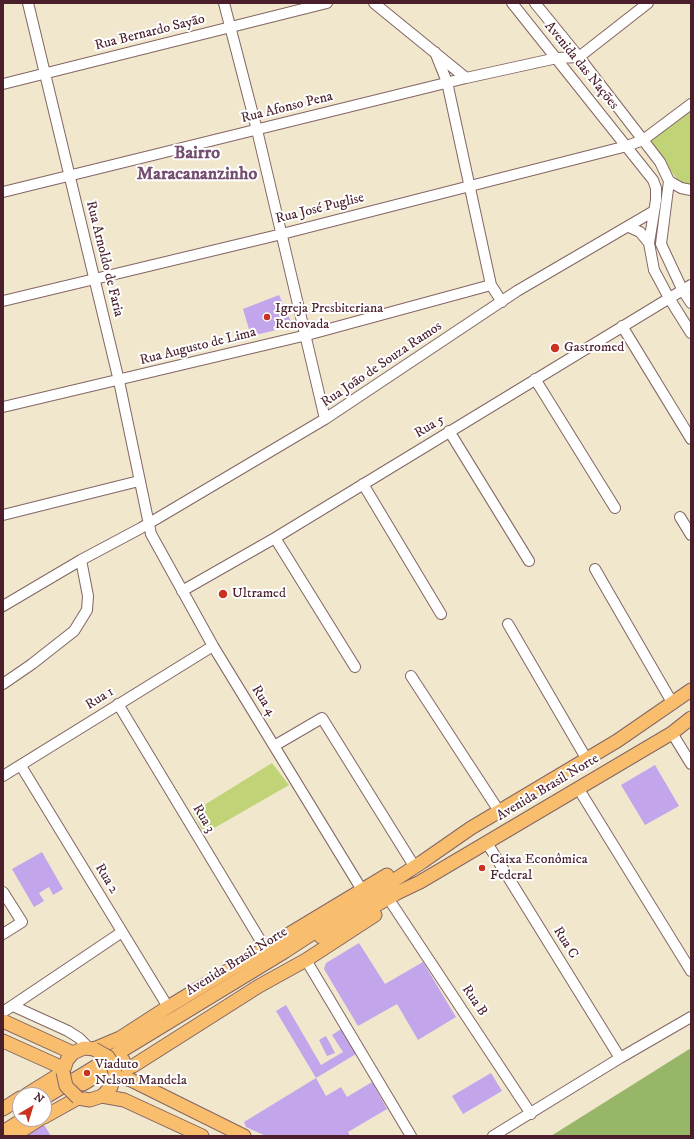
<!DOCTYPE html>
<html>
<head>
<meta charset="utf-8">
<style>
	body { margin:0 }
	#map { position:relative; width:694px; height:1139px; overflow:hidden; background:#f0e7cd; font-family:"IM FELL DW Pica",serif }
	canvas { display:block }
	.frame { position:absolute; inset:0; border:4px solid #4a1f2b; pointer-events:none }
	.north { position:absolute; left:12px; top:1087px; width:40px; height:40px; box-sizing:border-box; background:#fff; border:1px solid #b7a5aa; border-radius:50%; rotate:38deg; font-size:11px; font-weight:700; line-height:16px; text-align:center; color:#4a1f2b }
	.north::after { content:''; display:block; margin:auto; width:14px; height:18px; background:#c8321e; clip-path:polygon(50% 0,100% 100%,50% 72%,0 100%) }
</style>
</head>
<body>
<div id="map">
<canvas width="694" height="1139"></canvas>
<div class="frame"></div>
<div class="north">N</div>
</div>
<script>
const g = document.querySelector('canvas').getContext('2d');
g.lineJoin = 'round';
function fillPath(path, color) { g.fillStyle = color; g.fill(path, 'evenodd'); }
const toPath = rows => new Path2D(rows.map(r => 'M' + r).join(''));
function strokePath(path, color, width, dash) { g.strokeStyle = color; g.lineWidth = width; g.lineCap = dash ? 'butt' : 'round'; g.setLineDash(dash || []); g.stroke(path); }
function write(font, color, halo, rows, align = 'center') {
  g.font = font + ' "IM FELL DW Pica",serif'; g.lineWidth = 4; g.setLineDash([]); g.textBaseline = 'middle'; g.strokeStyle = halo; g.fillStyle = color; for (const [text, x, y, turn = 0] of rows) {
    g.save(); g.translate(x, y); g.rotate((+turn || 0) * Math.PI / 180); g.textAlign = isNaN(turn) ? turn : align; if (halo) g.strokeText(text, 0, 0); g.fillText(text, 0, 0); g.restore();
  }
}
fillPath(toPath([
	[691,105,691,186,685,189,647,141],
	[272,763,289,785,204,834,193,812]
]), '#c0d477');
fillPath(toPath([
	[691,1048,691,1136,551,1136]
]), '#98b668');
fillPath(toPath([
	[279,295,293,326,251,336,243,309],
	[655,765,679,806,645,825,621,785],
	[42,852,63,889,53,895,49,887,39,893,44,901,34,907,12,869],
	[359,943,385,984,423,962,456,1017,418,1040,397,1004,358,1026,324,969,326,963],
	[286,1005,321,1065,343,1052,332,1035,341,1029,356,1054,316,1078,276,1011],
	[326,1036,335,1053,327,1056,319,1040],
	[491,1073,502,1091,463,1114,452,1096],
	[316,1078,326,1096,341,1087,347,1097,372,1082,387,1109,348,1132,350,1136,266,1136,246,1127,244,1122],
	[43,1123,51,1136,23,1136]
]), '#c3a5ec');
const minor = toPath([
	[28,3,119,381,151,534,213,646,362,890],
	[224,3,257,130,325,419],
	[374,3,466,78],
	[512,3,653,180,656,188,656,200,649,243,654,270,669,298,691,333],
	[535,3,579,57,660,162,669,181,661,244,683,291,691,303],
	[435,52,447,82,491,285,502,302],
	[3,84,327,3],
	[669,181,681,188,691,190],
	[3,192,466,78,557,58,579,57,648,3],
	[629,227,640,232,649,243],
	[3,301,282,234,627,146,643,140,691,104],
	[622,326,691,439],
	[535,379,615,508],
	[3,407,307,335,491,285],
	[449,431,529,561],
	[363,484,441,614],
	[3,515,139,481],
	[680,517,691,535],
	[275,538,355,667],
	[595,569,673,704],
	[182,591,275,538,691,285],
	[3,606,81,560,141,528,325,419,517,291,654,211],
	[508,624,586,758],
	[411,676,499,811],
	[3,684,32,664,74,631,87,610,88,596,81,560],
	[118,704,265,948],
	[672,733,691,764],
	[274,746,322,718,411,861],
	[21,766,168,1007],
	[3,776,213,646],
	[578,788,691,971],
	[487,843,620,1058],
	[3,892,22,922,3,934],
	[392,904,531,1114],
	[306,960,411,1136],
	[13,1006,68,1031,79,1038,89,1048],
	[3,1012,122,932],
	[493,1136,620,1058,691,1017]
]);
const major = toPath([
	[321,937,397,893,420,882,672,733,691,718],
	[3,1021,73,1053],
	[3,1041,63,1068],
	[115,1075,131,1080,244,1136],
	[83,1084,123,1060],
	[26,1095,63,1072,67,1060,73,1053,84,1048,94,1049,120,1038,168,1007,387,875],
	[102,1096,124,1100,202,1136],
	[44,1098,284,952,422,862,471,828,617,741,691,690],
	[3,1109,20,1098],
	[44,1117,78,1098,90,1100,102,1096,111,1087,115,1073,133,1066,259,986,306,960,375,915],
	[3,1132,22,1120],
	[13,1136,40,1119]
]);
strokePath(minor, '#846564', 12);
strokePath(major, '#846564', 15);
strokePath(minor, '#fff', 10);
strokePath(major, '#f9be6d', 13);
const majorBridge = toPath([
	[94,1049,108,1057,113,1065,115,1073],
	[63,1072,66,1086,78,1098]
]);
strokePath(majorBridge, '#846564', 15, []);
strokePath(majorBridge, '#f9be6d', 13);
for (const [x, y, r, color] of [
	[267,317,4,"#c8321e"],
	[555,348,5,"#c8321e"],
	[223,594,5,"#c8321e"],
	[482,868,4,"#c8321e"],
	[87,1073,4,"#c8321e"]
]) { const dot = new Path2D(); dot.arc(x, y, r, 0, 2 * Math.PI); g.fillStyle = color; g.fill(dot); strokePath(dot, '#fff', 1.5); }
write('14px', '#4a1f2b', '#fff', [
	["Rua Bernardo Sayão",150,33,-14],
	["Avenida das Nações",581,66,51],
	["Rua Afonso Pena",287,108,-14],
	["Rua José Puglise",320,209,-14],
	["Rua Arnoldo de Faria",104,259,76],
	["Rua Augusto de Lima",198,347,-14],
	["Rua João de Souza Ramos",382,365,-34],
	["Rua 5",430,427,-31],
	["Rua 1",100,699,-32],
	["Rua 4",263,701,58],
	["Avenida Brasil Norte",548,788,-31],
	["Rua 3",203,819,59],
	["Rua 2",106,879,59],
	["Rua C",565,943,58],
	["Avenida Brasil Norte",237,962,-32],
	["Rua B",474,1001,56]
]);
write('14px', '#4a1f2b', '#fff', [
	["Igreja Presbiteriana",275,309],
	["Renovada",275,325],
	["Gastromed",564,348],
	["Ultramed",232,594],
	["Caixa Econômica",490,860],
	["Federal",490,876],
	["Viaduto",95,1065],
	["Nelson Mandela",95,1081]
], 'left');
write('bold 18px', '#744e6f', '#fff', [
	["Bairro",197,154],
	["Maracananzinho",197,175]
]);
</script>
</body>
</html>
